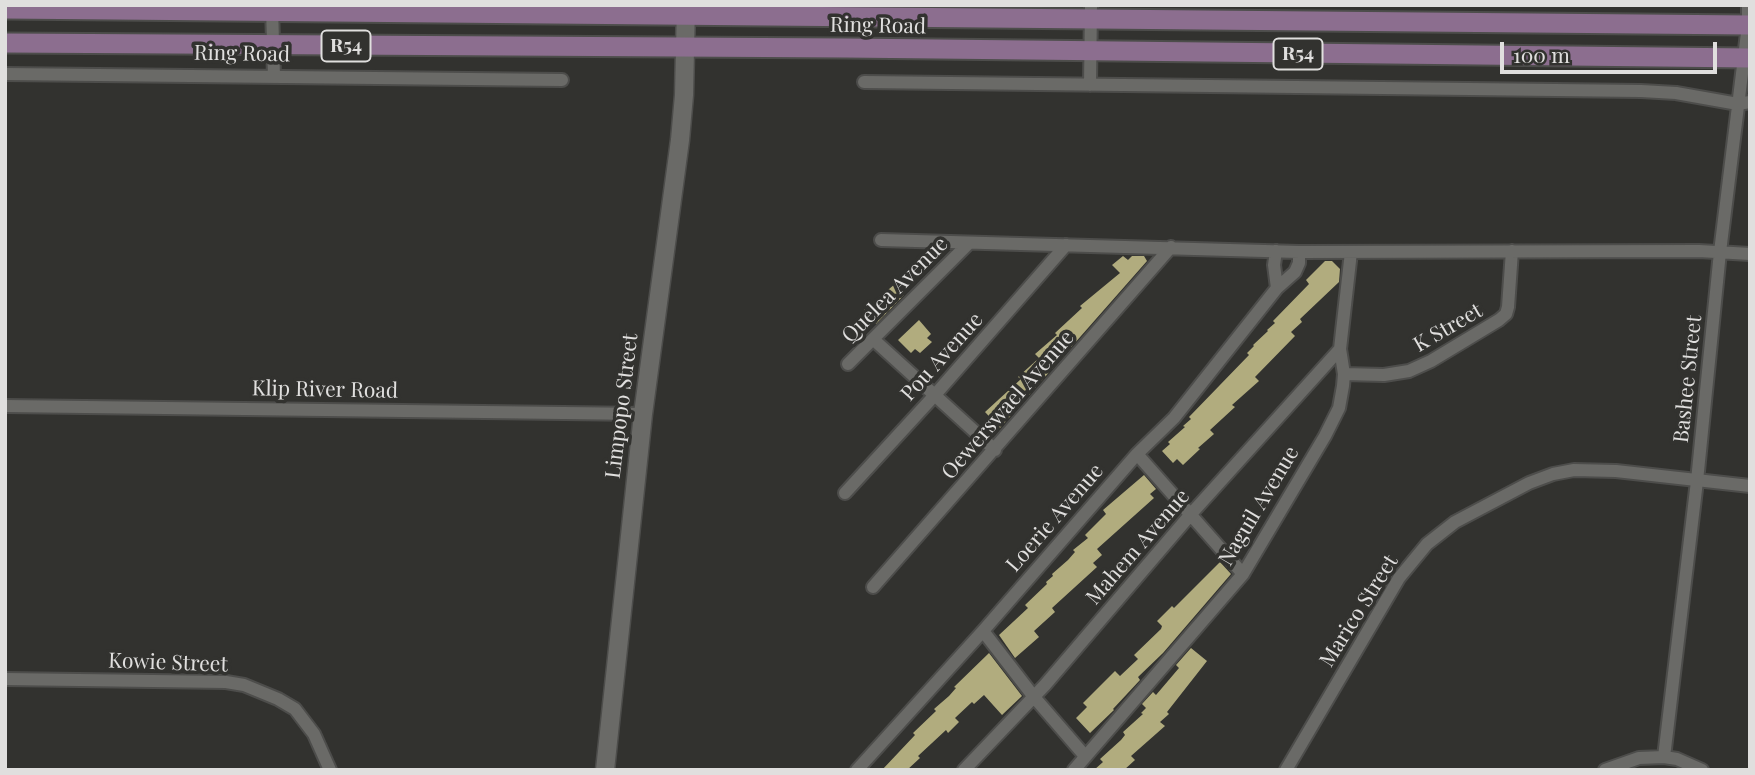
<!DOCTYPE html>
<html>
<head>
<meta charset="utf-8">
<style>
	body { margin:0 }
	#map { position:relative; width:1755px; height:775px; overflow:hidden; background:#32322f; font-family:"Playfair Display",serif }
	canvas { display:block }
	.frame { position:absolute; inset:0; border:7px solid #e0dfde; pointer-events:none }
	.scale { position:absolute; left:1500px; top:42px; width:217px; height:32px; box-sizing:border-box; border:4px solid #e0dfde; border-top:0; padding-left:9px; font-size:21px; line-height:24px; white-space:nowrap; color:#e0dfde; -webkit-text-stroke:5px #32322f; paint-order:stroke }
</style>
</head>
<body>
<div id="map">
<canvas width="1755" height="775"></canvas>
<div class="frame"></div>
<div class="scale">100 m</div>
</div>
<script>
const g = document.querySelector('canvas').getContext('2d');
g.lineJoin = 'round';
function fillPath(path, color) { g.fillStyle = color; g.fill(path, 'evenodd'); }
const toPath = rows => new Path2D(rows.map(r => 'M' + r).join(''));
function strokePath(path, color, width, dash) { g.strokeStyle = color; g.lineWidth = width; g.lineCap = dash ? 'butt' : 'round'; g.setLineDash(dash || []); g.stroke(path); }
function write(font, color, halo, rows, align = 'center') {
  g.font = font + ' "Playfair Display",serif'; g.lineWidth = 7; g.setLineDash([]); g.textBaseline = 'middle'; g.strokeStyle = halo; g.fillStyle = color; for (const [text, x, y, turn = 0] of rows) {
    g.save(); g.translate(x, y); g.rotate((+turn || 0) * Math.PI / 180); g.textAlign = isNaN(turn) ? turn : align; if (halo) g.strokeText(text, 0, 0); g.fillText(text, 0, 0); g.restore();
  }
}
fillPath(toPath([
	[1123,256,1128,260,1132,256,1144,256,1147,261,1000,428,985,412,1021,379,1018,377,1039,358,1035,354,1057,335,1055,333,1082,308,1080,306,1120,273,1112,265],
	[1325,261,1332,261,1340,269,1339,282,1300,319,1302,322,1291,332,1295,336,1255,377,1259,381,1232,405,1235,407,1210,430,1214,434,1198,448,1200,449,1183,465,1177,459,1173,463,1162,451,1170,444,1168,442,1185,427,1183,426,1191,419,1189,417,1249,355,1247,353,1254,346,1253,345,1268,331,1267,330,1275,323,1273,321,1309,284,1306,280],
	[895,284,904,295,876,324,864,310],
	[919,320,931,334,927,338,932,342,920,353,915,349,911,353,898,340],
	[1144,475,1156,489,1150,494,1154,498,1097,549,1102,555,1093,563,1097,567,1052,608,1055,612,1034,631,1039,637,1015,658,999,635,1028,608,1025,605,1047,584,1046,582,1053,576,1052,574,1068,560,1075,552,1073,550,1088,538,1085,535,1106,514,1103,510],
	[1220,562,1231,574,1163,653,1138,677,1140,680,1113,709,1114,710,1090,733,1076,718,1087,707,1083,703,1115,671,1120,676,1138,659,1134,655,1161,629,1162,626,1157,621,1172,606,1174,608],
	[1191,648,1207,661,1167,712,1169,714,1160,722,1165,726,1131,756,1135,760,1124,770,1094,770,1103,762,1100,759,1121,740,1125,735,1123,732,1143,714,1141,713,1146,708,1142,704,1153,692,1156,695,1179,668,1176,665],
	[989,653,1022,696,1002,715,984,695,974,704,972,702,955,718,959,722,948,733,946,730,918,756,920,758,907,770,882,770,915,735,913,733,936,711,934,709,949,696,956,688,954,687]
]), '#b1ac7e');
const street = toPath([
	[272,7,274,77],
	[5,74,562,80],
	[864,82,1641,91,1676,93,1738,104,1750,102],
	[1090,85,1091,5],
	[881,240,1299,252,1699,251,1750,254],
	[1276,251,1274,265,1277,288],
	[874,340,995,450],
	[848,364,969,243],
	[1344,374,1384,375,1409,371,1431,361,1499,320,1506,314,1508,307,1512,251],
	[5,406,643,414],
	[1137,454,1243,574],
	[845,493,934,396,1066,245],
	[873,587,1171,247],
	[983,631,1034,697,1085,756],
	[5,679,226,682,244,685,278,699,295,709,314,734,330,770],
	[1664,757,1697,481,1720,252,1748,25,1748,5],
	[857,770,983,631,1137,454,1174,418,1277,288,1295,272,1299,263,1299,252],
	[964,770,1045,685,1191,514,1340,349],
	[1074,770,1243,574,1325,436,1339,408,1343,386,1344,374,1340,349,1351,252],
	[1286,770,1399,578,1427,544,1455,522,1529,483,1553,474,1574,470,1616,471,1750,486],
	[1605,770,1639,758,1664,757,1677,759,1702,770]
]);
const secondary = toPath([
	[605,770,643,414,680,140,684,95,686,5]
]);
const primary = toPath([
	[5,9,1750,25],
	[5,43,846,48,1750,58]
]);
strokePath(street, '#4d4d4b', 16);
strokePath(secondary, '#4d4d4b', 21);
strokePath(primary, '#4d4d4b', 23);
strokePath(street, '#6a6a67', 12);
strokePath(secondary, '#6a6a67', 18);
strokePath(primary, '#8c6e8f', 19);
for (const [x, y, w] of [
	[346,46,49],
	[1298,54,49]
]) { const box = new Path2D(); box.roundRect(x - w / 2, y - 15.5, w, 31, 5); g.fillStyle = '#32322f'; g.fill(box); strokePath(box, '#e0dfde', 2); }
write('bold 19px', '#e0dfde', null, [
	["R54",346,46],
	["R54",1298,54]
]);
write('21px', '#e0dfde', '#32322f', [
	["Ring Road",878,26,1],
	["Ring Road",242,54,1],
	["Quelea Avenue",895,290,-45],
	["K Street",1448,328,-30],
	["Pou Avenue",942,357,-48],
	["Bashee Street",1688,379,-84],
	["Klip River Road",325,390,1],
	["Oewerswael Avenue",1008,405,-49],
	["Limpopo Street",622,406,-83],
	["Naguil Avenue",1259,506,-59],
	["Loerie Avenue",1055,518,-49],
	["Mahem Avenue",1138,547,-49],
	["Marico Street",1359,611,-58],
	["Kowie Street",168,663,2]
]);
</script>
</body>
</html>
